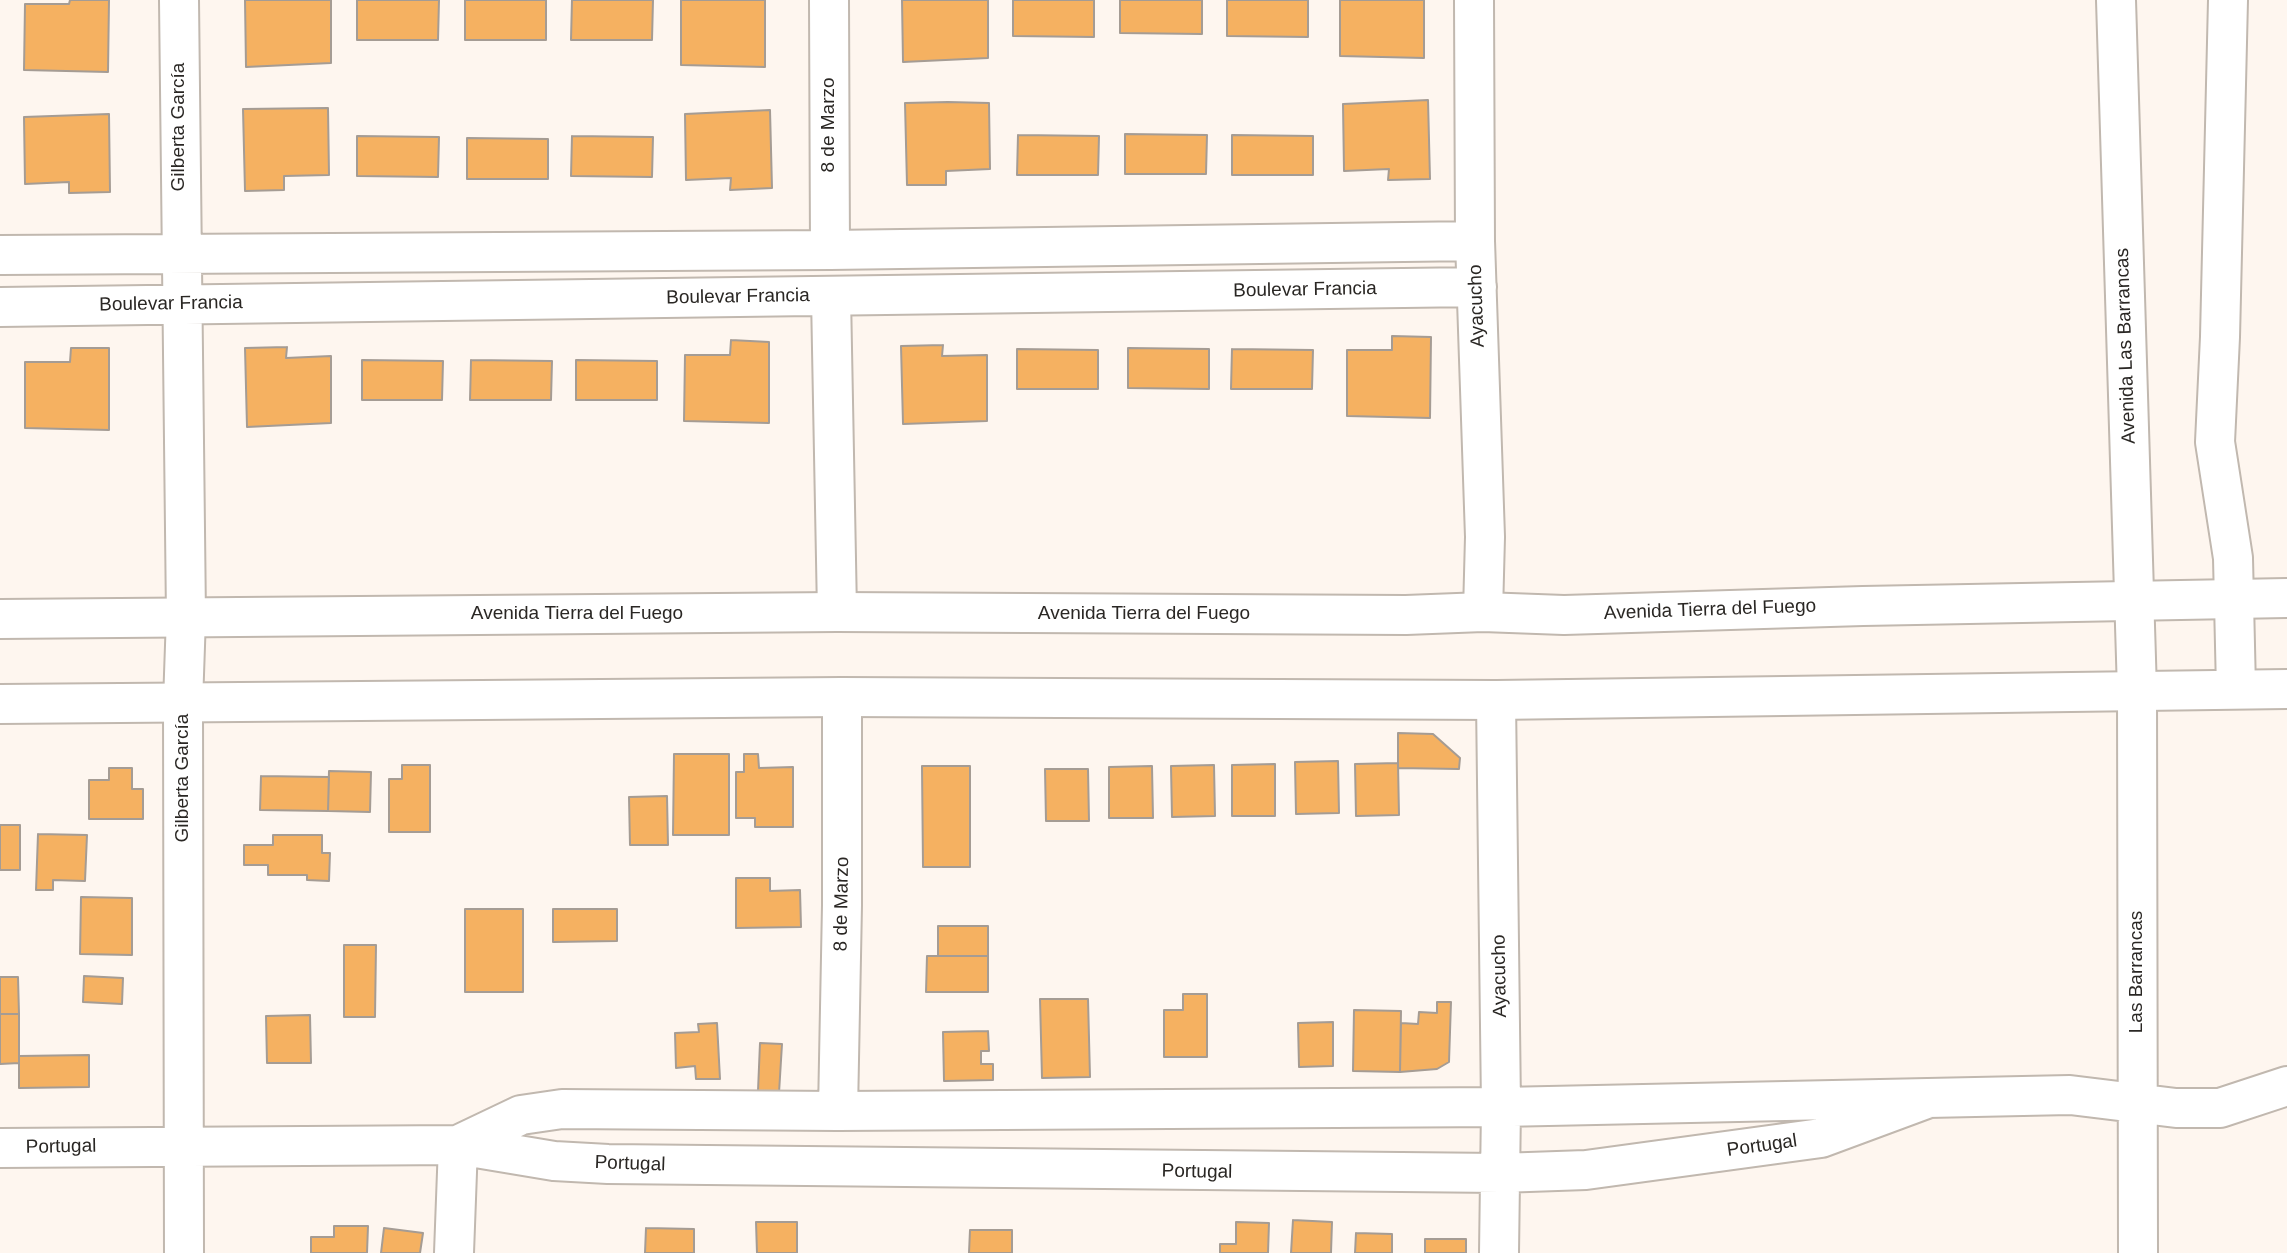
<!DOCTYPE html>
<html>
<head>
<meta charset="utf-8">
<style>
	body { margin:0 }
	canvas { display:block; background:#fef6ef }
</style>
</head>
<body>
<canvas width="2287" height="1253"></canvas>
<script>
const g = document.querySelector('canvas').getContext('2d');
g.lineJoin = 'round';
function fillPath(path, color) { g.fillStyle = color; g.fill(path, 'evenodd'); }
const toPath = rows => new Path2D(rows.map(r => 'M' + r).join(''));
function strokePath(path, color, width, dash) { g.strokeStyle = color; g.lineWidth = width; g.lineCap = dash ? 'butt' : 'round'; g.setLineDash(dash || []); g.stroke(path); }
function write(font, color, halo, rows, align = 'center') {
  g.font = font + ' Arial,sans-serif'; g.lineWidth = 6; g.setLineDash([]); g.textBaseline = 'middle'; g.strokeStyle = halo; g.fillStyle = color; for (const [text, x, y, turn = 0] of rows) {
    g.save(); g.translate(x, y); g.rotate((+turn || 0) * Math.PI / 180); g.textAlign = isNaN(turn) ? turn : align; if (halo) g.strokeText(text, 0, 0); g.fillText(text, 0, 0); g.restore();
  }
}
const building = toPath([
	[70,0,109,0,108,72,24,70,25,4,69,4,70,0],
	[245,0,331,0,331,63,246,67,245,0],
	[357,0,439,0,438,40,357,40,357,0],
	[465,0,546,0,546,40,465,40,465,0],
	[572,0,653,0,652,40,571,40,572,0],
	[681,0,765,0,765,67,681,65,681,0],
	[902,0,988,0,988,58,903,62,902,0],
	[1013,0,1094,0,1094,37,1013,36,1013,0],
	[1120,0,1202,0,1202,34,1120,33,1120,0],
	[1227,0,1308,0,1308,37,1227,36,1227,0],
	[1340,0,1424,0,1424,58,1340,56,1340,0],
	[1428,100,1430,179,1388,180,1389,169,1344,171,1343,104,1428,100],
	[948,102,989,103,990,169,946,171,946,185,907,185,905,103,948,102],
	[328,108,329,175,284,176,284,190,245,191,243,109,328,108],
	[770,110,772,188,730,190,731,178,686,180,685,114,770,110],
	[109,114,110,192,69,193,69,182,25,184,24,117,109,114],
	[1125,134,1207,135,1206,174,1125,174,1125,134],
	[1018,135,1099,136,1098,175,1017,175,1018,135],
	[1232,135,1313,136,1313,175,1232,175,1232,135],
	[357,136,439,137,438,177,357,176,357,136],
	[572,136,653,137,652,177,571,176,572,136],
	[467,138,548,139,548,179,467,179,467,138],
	[1392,336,1431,337,1430,418,1347,416,1347,350,1392,350,1392,336],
	[731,340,769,342,769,423,684,421,685,355,730,355,731,340],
	[943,345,942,356,987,355,987,421,903,424,901,346,943,345],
	[287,347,286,358,331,356,331,423,247,427,245,348,287,347],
	[71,348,109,348,109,430,25,428,25,362,70,362,71,348],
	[1128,348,1209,349,1209,389,1128,388,1128,348],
	[1017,349,1098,350,1098,389,1017,389,1017,349],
	[1232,349,1313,350,1312,389,1231,389,1232,349],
	[362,360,443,361,442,400,362,400,362,360],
	[471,360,552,361,551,400,470,400,471,360],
	[576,360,657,361,657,400,576,400,576,360],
	[1398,733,1433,734,1460,758,1459,769,1398,768,1398,733],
	[674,754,729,754,729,835,673,835,674,754],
	[744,754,758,754,759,768,793,767,793,827,755,827,755,818,736,818,736,772,744,772,744,754],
	[1338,761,1339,813,1296,814,1295,762,1338,761],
	[1398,763,1399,815,1356,816,1355,764,1398,763],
	[1275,764,1275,816,1232,816,1232,765,1275,764],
	[402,765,430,765,430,832,389,832,389,779,402,779,402,765],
	[1214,765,1215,816,1172,817,1171,766,1214,765],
	[922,766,970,766,970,867,923,867,922,766],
	[1152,766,1153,818,1109,818,1109,767,1152,766],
	[109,768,132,768,132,789,143,789,143,819,89,819,89,780,109,780,109,768],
	[1045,769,1088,769,1089,821,1046,821,1045,769],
	[329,771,371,772,370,812,328,811,329,771],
	[261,776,329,777,328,811,260,810,261,776],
	[667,796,668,845,630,845,629,797,667,796],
	[0,825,20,825,20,870,0,870,0,825],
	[38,834,87,835,85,881,53,880,53,890,36,890,38,834],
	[273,835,322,835,322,853,330,853,329,881,307,880,307,875,268,875,268,865,244,865,244,845,273,845,273,835],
	[736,878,770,878,770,891,800,890,801,927,736,928,736,878],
	[81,897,132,898,132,955,80,954,81,897],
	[465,909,523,909,523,992,465,992,465,909],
	[553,909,617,909,617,941,553,942,553,909],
	[938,926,988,926,988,956,938,956,938,926],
	[344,945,376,945,375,1017,344,1017,344,945],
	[927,956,988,956,988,992,926,992,927,956],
	[84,976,123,978,122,1004,83,1002,84,976],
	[0,977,18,977,19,1014,0,1014,0,977],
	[1183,994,1207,994,1207,1057,1164,1057,1164,1010,1183,1010,1183,994],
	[1040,999,1088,999,1090,1077,1042,1078,1040,999],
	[1437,1002,1451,1002,1449,1062,1437,1069,1400,1072,1401,1023,1418,1024,1419,1012,1437,1013,1437,1002],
	[1354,1010,1401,1011,1400,1072,1353,1071,1354,1010],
	[0,1014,19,1014,19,1063,0,1064,0,1014],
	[310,1015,311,1063,267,1063,266,1016,310,1015],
	[1333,1022,1333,1066,1299,1067,1298,1023,1333,1022],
	[717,1023,720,1079,696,1079,695,1066,676,1068,675,1033,699,1032,698,1024,717,1023],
	[988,1031,989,1051,981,1051,981,1064,993,1064,993,1080,944,1081,943,1032,988,1031],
	[760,1043,782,1044,779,1093,758,1091,760,1043],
	[89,1055,89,1087,19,1088,19,1056,89,1055],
	[1293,1220,1332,1222,1331,1253,1291,1253,1293,1220],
	[756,1222,797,1222,797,1253,757,1253,756,1222],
	[1236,1222,1269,1223,1268,1253,1220,1253,1220,1244,1236,1244,1236,1222],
	[334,1226,368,1226,367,1253,311,1253,311,1237,334,1237,334,1226],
	[384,1228,423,1233,420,1253,381,1253,384,1228],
	[646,1228,694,1229,694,1253,645,1253,646,1228],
	[970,1230,1012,1230,1012,1253,969,1253,970,1230],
	[1356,1233,1392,1234,1392,1253,1355,1253,1356,1233],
	[1425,1239,1466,1239,1466,1253,1425,1253,1425,1239]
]);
fillPath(building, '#f5b161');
strokePath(building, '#a59c94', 2);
const minor = toPath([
	[179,0,186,617,183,703,184,1253],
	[829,0,830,250],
	[1474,0,1475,241,1485,537,1483,612],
	[2116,0,2137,691,2138,1253],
	[2228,0,2220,337,2215,442,2233,558,2236,689],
	[0,255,830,250,1475,241],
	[831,296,837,612],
	[0,307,1477,287],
	[1496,700,1501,1107,1499,1253],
	[838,1111,842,905,842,697],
	[458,1145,521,1115,562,1109,838,1111,1501,1107,2070,1095,2176,1108,2220,1108,2287,1086],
	[0,1148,458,1145,554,1161,608,1164,1500,1173,1586,1170,1821,1138,1929,1098],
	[454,1253,458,1145]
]);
const tertiary = toPath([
	[0,619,837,612,1406,615,1483,612,1564,615,1863,606,2287,598],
	[0,704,842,697,1496,700,2287,689]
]);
strokePath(minor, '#c1b8af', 42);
strokePath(tertiary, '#c1b8af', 42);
strokePath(minor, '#fff', 38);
strokePath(tertiary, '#fff', 38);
write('19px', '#2a2724', '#fff', [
	["8 de Marzo",829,125,-90],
	["Gilberta García",179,127,-90],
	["Boulevar Francia",1305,290,-1],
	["Boulevar Francia",738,297,-1],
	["Boulevar Francia",171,304,-1],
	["Ayacucho",1477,306,-92],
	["Avenida Las Barrancas",2126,346,-92],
	["Avenida Tierra del Fuego",1710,610,-2],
	["Avenida Tierra del Fuego",577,614],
	["Avenida Tierra del Fuego",1144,614],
	["Gilberta García",183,778,-90],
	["8 de Marzo",842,904,-89],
	["Las Barrancas",2137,972,-90],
	["Ayacucho",1500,976,-91],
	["Portugal",1762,1146,-8],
	["Portugal",61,1147,-1],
	["Portugal",630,1164,2],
	["Portugal",1197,1172,1]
]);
</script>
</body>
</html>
